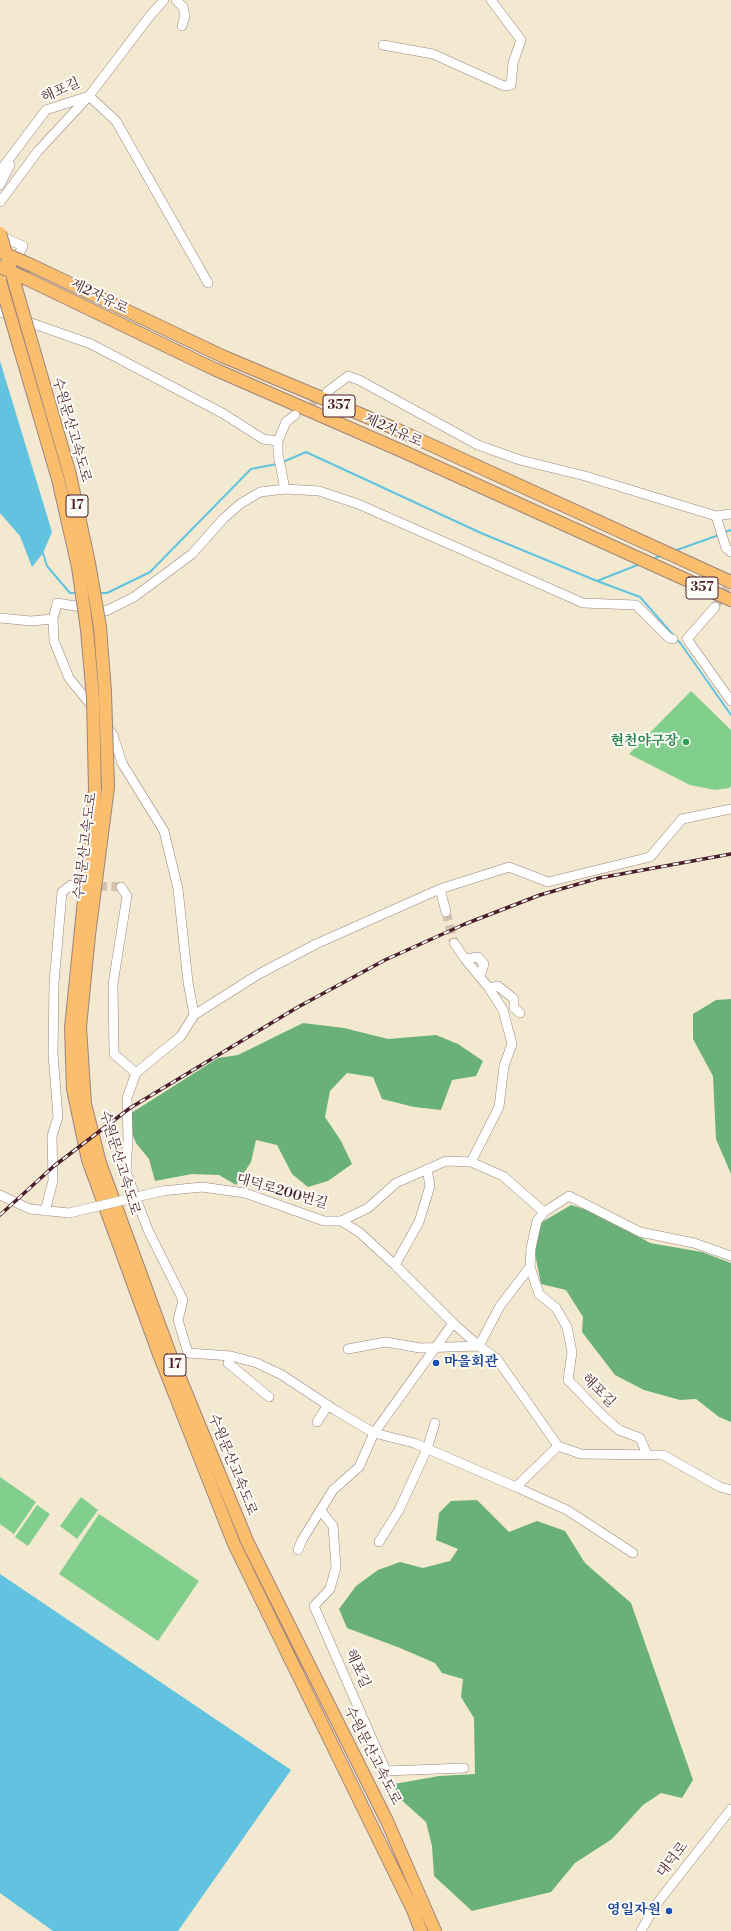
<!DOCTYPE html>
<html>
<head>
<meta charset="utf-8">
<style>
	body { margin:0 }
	canvas { display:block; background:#f3e9d0 }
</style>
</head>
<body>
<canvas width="731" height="1931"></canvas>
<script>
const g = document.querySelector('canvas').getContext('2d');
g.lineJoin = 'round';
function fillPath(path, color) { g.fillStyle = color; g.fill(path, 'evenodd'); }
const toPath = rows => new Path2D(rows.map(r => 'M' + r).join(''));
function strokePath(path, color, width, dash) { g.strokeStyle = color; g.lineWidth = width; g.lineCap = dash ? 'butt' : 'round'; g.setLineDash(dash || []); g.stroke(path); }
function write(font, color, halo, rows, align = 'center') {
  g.font = font + ' "Libre Bodoni","Noto Serif KR",serif'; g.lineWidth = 4; g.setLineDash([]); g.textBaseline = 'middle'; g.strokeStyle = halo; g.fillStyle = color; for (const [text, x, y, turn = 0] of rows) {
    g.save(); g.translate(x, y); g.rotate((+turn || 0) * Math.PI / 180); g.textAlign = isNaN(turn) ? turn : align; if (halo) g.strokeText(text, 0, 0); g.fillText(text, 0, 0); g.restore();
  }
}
fillPath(toPath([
	[691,691,731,730,731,786,729,788,715,790,690,785,629,754],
	[0,1477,36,1502,14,1534,0,1524],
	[81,1497,98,1510,77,1539,60,1526],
	[37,1505,50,1514,28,1546,15,1537],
	[99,1514,199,1581,158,1641,59,1574]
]), '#82ce8c');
fillPath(toPath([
	[731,999,731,1174,716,1139,713,1076,693,1039,693,1014,716,1000],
	[303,1023,344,1028,388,1039,436,1035,458,1044,483,1061,476,1076,452,1080,441,1110,414,1107,382,1099,373,1077,347,1073,330,1091,325,1117,341,1141,352,1164,328,1181,308,1187,292,1174,277,1145,256,1140,251,1162,236,1185,219,1175,192,1174,155,1181,149,1159,136,1143,125,1117,218,1058,238,1055],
	[571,1205,600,1214,650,1243,702,1252,731,1263,731,1422,719,1417,696,1399,680,1400,644,1390,615,1375,582,1332,583,1317,566,1290,541,1284,534,1249,542,1222],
	[477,1500,509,1532,537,1521,565,1531,585,1563,631,1603,693,1780,682,1798,661,1793,643,1805,612,1839,575,1863,551,1892,472,1911,434,1876,432,1846,426,1822,397,1796,394,1784,439,1776,475,1774,474,1718,461,1697,463,1679,442,1673,435,1663,400,1648,347,1628,339,1609,356,1586,378,1570,400,1562,423,1568,450,1561,458,1549,436,1540,439,1513,451,1501]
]), '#69b178');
fillPath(toPath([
	[0,361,52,532,43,553,32,567,20,536,0,513],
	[0,1574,291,1770,178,1931,53,1931,0,1893]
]), '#61c3df');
strokePath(toPath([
	[283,462,306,452,481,533,597,581,640,564],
	[725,532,731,530],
	[674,551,719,535],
	[43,553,47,566,70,593,77,593],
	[653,559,662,555],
	[597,581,640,597,681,644,731,715],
	[98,593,107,593,150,572,251,469,277,464]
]), '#61c3df', 2);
strokePath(toPath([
	[300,411,324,394],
	[715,607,731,581],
	[71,885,121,887],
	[446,912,454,943]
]), '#d1c1af', 9, [9, 4.5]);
const minor = toPath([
	[176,0,183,7,185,16,182,26],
	[383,45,433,54,504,86,511,85,513,63,521,40,491,0],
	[0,171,46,110,89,96,149,17,164,0],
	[0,185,10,165],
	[0,202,38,151,89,96,116,121,208,283],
	[0,236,23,246,1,291],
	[0,312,91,344,224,414,263,439,278,441],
	[327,392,348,376,359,380,478,445,520,460,585,476,716,516,726,548,731,552],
	[285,489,278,454,278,441,286,422,295,415],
	[716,516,731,514],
	[715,607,687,639,731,701],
	[0,618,31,621,53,619,57,603,106,611,134,597,192,554,223,519,240,504,260,492,285,489,319,491,358,504,583,603,636,605,669,638,673,639],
	[53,619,54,641,69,678,95,710],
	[105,724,113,735,122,763,164,831,178,889,188,982,194,1015,259,974,316,944,440,889,509,867,548,882,650,857,682,819,731,809],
	[121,887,127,896,113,984,114,1054,136,1073],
	[440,889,446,912],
	[454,943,465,959,489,988,503,1010,512,1044,504,1066,499,1107,471,1162],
	[465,959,478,957,484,964,480,976],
	[489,988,498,986,514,999,514,1008,520,1013],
	[194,1015,181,1036,136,1073,127,1098,128,1138,126,1172,148,1230,183,1300,178,1320,188,1353,231,1356,257,1363,282,1375,335,1410,374,1433,414,1443,516,1487,558,1446,581,1454,663,1455,720,1487,731,1490],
	[162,1191,202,1187,245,1193,324,1221,341,1221,368,1208,396,1183,446,1161,471,1162,503,1176,544,1212,569,1196,640,1232,694,1243,731,1256],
	[0,1195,30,1209,69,1213],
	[45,1211,53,1181,52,1136,58,1117,53,1054,54,983,62,892,71,885],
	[341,1221,359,1232,395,1265],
	[530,1267,539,1294,556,1308,567,1327,572,1352,568,1380,603,1416,619,1430,640,1438,647,1454],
	[453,1323,479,1346,500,1306,530,1267,531,1248,537,1221,544,1212],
	[348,1349,386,1342,420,1348,479,1346,497,1359,558,1446],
	[231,1356,228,1363,269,1397],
	[317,1422,328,1405],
	[516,1487,567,1510,633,1553],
	[321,1511,333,1526,336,1567,330,1589,314,1606,386,1771,464,1768],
	[379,1542,399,1510,416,1473,427,1449,435,1423],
	[298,1550,302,1540,333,1490,359,1467,374,1433,453,1323,395,1265,419,1222,430,1186,427,1169],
	[641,1931,655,1906,731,1809]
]);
const highway = toPath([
	[33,266,222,356,398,430,731,582],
	[27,279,214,369,402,451,731,600],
	[108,787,89,935,80,1027,85,1104,100,1163,170,1354,247,1541,387,1821,435,1931],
	[95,791,71,1028,73,1089,88,1160,160,1357,234,1544,413,1910,421,1931]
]);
strokePath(minor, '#9e847e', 10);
strokePath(highway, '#9e847e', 14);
strokePath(minor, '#fff', 9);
strokePath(highway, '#fabe6d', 12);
const rail = toPath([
	[0,1215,54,1166,130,1108,298,1007,385,960,465,924,540,895,599,878,731,854]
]);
strokePath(rail, '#4a1f2b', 3.5);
strokePath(rail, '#fdfcf7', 2, [6]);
const minorBridge = toPath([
	[69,1213,162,1191]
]);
const highwayBridge = toPath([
	[0,233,70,475,89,563,100,627,105,692,108,787],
	[1,252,33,266],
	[0,267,27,279],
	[0,281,58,479,78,567,87,630,93,698,95,791]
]);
strokePath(minorBridge, '#9e847e', 10, []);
strokePath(highwayBridge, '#9e847e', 14, []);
strokePath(minorBridge, '#fff', 9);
strokePath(highwayBridge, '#fabe6d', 12);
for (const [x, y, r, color] of [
	[686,742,4,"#2e9e5b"],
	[436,1363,4,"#1a4fb4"],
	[669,1911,4,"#1a4fb4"]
]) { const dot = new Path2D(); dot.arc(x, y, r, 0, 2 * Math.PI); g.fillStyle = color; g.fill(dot); strokePath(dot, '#fdfcf7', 1.5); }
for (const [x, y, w] of [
	[339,406,32],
	[77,506,22],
	[702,588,32],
	[175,1365,22]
]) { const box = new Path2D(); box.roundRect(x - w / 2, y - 11, w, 22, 3); g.fillStyle = '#fdfcf7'; g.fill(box); strokePath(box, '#4a1f2b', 1); }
write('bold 13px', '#4a1f2b', null, [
	["357",339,406],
	["17",77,506],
	["357",702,588],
	["17",175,1365]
]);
write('14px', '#4a1f2b', '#fdfcf7', [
	["해포길",61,91,-24],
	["제2자유로",99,297,26],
	["수원문산고속도로",71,430,74],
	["제2자유로",393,431,24],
	["수원문산고속도로",86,846,-83],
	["수원문산고속도로",119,1163,73],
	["대덕로200번길",282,1192,16],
	["해포길",598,1391,45],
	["수원문산고속도로",232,1465,68],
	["해포길",357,1669,66],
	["수원문산고속도로",372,1756,63],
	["대덕로",673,1860,-52]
]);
write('bold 14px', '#27864d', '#fdfcf7', [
	["현천야구장",678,742]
], 'right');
write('bold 14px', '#164399', '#fdfcf7', [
	["마을회관",444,1363],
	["영일자원",661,1911,"right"]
], 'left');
</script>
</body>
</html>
